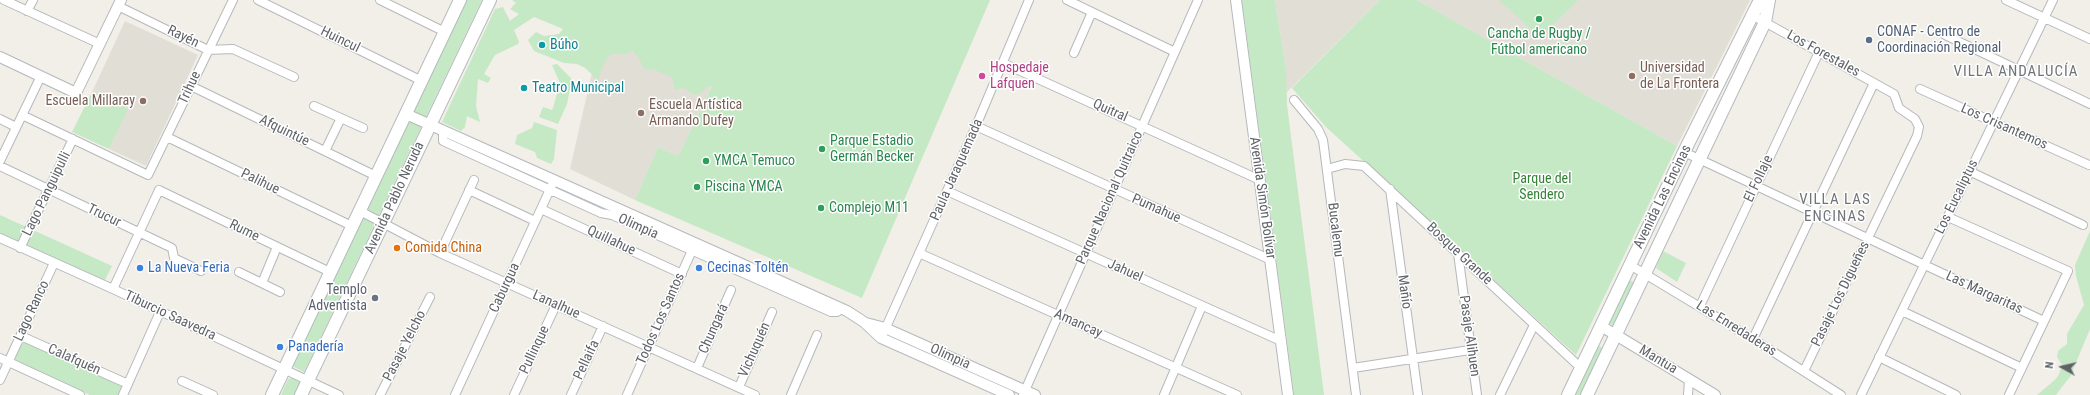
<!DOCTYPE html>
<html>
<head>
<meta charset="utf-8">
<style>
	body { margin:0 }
	#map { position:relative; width:2090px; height:395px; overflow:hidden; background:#f1efe8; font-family:"Roboto Condensed",sans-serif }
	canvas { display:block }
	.north { position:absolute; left:2042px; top:347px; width:40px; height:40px; -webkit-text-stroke:3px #fff; paint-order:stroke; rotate:278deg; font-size:11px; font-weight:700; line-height:16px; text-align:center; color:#5f6368 }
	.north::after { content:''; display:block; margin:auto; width:14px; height:18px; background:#5f6368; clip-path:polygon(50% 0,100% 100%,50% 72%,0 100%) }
</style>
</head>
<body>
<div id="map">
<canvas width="2090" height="395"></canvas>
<div class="north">N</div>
</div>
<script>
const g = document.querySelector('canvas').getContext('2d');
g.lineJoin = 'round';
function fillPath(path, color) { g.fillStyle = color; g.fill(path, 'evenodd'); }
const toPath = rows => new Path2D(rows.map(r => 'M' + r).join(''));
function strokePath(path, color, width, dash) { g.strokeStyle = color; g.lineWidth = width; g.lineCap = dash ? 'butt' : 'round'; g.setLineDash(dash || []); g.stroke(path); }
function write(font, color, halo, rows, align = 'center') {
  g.font = font + ' "Roboto Condensed",sans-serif'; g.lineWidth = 3; g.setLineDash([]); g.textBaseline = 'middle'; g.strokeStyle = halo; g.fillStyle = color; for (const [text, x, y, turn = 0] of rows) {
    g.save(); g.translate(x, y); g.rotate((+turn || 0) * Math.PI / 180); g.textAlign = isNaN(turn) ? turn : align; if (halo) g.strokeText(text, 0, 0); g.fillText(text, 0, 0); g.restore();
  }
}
fillPath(toPath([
	[1275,0,1380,0,1286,93,1286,70],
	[1417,0,1750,0,1677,146],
	[125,21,198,55,146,166,109,149,127,109,92,92],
	[654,36,715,79,678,156,658,147,635,200,570,169,599,42]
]), '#e1ded6');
fillPath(toPath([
	[464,0,482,0,304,372,290,365],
	[512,0,990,0,862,298,635,200,658,147,678,156,712,86,707,87,701,93,695,95,684,88,675,90,672,77,655,70,644,69,639,58,632,50,626,54,611,54,604,63,598,80,585,68,577,64,564,63,534,51,528,40,536,32,544,36,559,34,563,29,534,17,514,30,519,42,518,44,495,55,484,74,491,78,488,83,478,79,476,106,480,122,467,116,465,127,461,131,442,122,495,9,503,7,510,21,519,14,510,9,516,3],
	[1242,0,1275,0,1286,70,1287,105,1324,395,1294,395],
	[1380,0,1417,0,1677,146,1576,355,1326,127,1292,88],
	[1499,0,1578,0,1540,37],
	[557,64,572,79,567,104,558,124,539,117,543,107,552,110,553,108,560,83,552,65],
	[92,92,128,109,109,149,72,132],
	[534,122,557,130,554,159,551,164,537,158,535,152,515,144,517,135,532,128],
	[0,215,112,266,104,282,0,235],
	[2090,231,2090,329,2070,377,2061,388,2056,395,2037,395,2056,379,2059,374,2062,365,2057,357,2058,351,2067,344,2067,334,2084,305,2076,276,2075,265],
	[1663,251,1686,263,1677,282,1656,268],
	[1626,278,1637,284,1616,327,1606,321],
	[23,339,124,384,119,395,90,395,14,361],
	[1596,345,1605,349,1583,395,1572,395],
	[294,378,301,384,296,395,281,395,288,379]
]), '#c5e8c5');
const minor = toPath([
	[4,0,100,44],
	[258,0,422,81],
	[380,0,445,32],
	[1067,0,1175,52],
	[2006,0,2090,39],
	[118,6,208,50,233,49,294,77],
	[27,11,33,0],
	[1752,15,1894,94,1899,108,1915,119,1919,127,1917,136,1804,371],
	[1945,35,2090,104],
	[1074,53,1092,12],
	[1003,63,1260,180],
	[191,86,376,176],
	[1920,89,2089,165],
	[1294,100,1318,129,1323,140,1356,395],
	[314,106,363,128],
	[22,115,148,175,233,0],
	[0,119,16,127],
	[976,126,1271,260],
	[443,131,443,141,601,213,612,215,831,312,837,312,841,309],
	[167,137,352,226],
	[325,151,341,118],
	[1684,152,2044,321],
	[0,161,41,76],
	[0,166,172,248,174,258,201,271],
	[1327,169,1345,164,1364,166,1581,368],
	[1969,171,2083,225],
	[1390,189,1418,395],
	[469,190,535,221],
	[947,191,1281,341],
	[541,209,682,274],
	[360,211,440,253,755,395],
	[1948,217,2068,271,2009,395],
	[0,238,113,289,339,395],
	[20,248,73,139],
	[440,253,474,180],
	[919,253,1237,395],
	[1458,253,1477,395],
	[1630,265,1753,339,1841,395],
	[239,272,280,292],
	[262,283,277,247],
	[113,289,159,190,330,272],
	[1700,306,1819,52],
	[1902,311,2022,368],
	[883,334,976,126,1029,0],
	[21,336,128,384],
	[1753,339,1874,83],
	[1879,357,1956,395],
	[0,358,80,395],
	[697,368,731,290],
	[1353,368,1470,350],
	[0,380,54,263],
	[182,381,213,395],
	[739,387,772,312],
	[123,395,160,312],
	[380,395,430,297],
	[455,395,552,185],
	[514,395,556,305],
	[571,395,603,326],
	[627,395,694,246],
	[791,395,817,335],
	[1023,395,1198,0],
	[1164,395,1202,306],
	[1500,395,1534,325],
	[1688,395,1689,380],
	[1861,395,2053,0]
]);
const tertiary = toPath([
	[1236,0,1288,395],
	[0,57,76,93,121,0],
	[406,114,847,311,864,322,881,338,1009,395],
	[866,323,885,328,1035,395],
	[1601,326,1715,395]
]);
const secondary = toPath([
	[272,395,460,0],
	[301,395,490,0],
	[1568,395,1684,152,1760,0],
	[1587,395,1765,22,1769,0]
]);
strokePath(minor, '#b5b8bc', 10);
strokePath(tertiary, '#b5b8bc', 12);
strokePath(secondary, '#b6babf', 14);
strokePath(minor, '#fff', 8);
strokePath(tertiary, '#fff', 10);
strokePath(secondary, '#fff', 12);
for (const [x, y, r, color] of [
	[1539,19,4,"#2e9e5b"],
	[1869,40,4,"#5c6f8a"],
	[542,45,4,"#0f9aa8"],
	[982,76,4,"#d1479c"],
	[1632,76,4,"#8d6e63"],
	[524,88,4,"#0f9aa8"],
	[143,101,4,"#8d6e63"],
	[641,113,4,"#8d6e63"],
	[822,149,4,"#2e9e5b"],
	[706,161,4,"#2e9e5b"],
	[697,187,4,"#2e9e5b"],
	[821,208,4,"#2e9e5b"],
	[397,248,4,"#e8710a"],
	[140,268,4,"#3f7fe0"],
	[699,268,4,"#3f7fe0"],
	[375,298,4,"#6b7280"],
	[280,347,4,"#3f7fe0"]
]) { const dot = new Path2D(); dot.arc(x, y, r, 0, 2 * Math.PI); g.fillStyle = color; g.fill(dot); strokePath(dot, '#fff', 1.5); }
write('14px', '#4e5e75', '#fff', [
	["CONAF - Centro de",1877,32],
	["Coordinación Regional",1877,48]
], 'left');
write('14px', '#27864d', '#fff', [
	["Cancha de Rugby /",1539,34,"center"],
	["Fútbol americano",1539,50,"center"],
	["Parque Estadio",830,141],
	["Germán Becker",830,157],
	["YMCA Temuco",714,161],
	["Piscina YMCA",705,187],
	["Complejo M11",829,208]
], 'left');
write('14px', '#5f6368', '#fff', [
	["Rayén",183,37,26],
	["Huincul",340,40,26],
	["Los Forestales",1823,54,29],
	["Trihue",190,88,-65],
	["Quitral",1110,111,24],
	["Los Crisantemos",2004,127,24],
	["Afquintúe",284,131,26],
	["Paula Jaraquemada",957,170,-66],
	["El Follaje",1759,179,-65],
	["Palihue",260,182,26],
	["Lago Panguipulli",47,194,-64],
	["Avenida Las Encinas",1663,197,-64],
	["Los Eucaliptus",1957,197,-64],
	["Avenida Pablo Neruda",395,198,-65],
	["Parque Nacional Quitraico",1110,198,-66],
	["Avenida Simón Bolívar",1262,198,82],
	["Pumahue",1156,209,24],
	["Trucur",104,216,26],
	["Olimpia",638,227,24],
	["Bucalemu",1335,230,83],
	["Rume",244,231,26],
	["Quillahue",611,241,25],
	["Bosque Grande",1459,254,43],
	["Jahuel",1125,271,24],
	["Caburgua",505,288,-65],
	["Mañío",1404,292,82],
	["Las Margaritas",1984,293,25],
	["Pasaje Los Digueñes",1841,294,-64],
	["Lanalhue",556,305,24],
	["Lago Ranco",32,311,-65],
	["Tiburcio Saavedra",170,316,25],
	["Todos Los Santos",661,319,-66],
	["Amancay",1078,324,24],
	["Chungará",714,329,-66],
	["Las Enredaderas",1736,329,32],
	["Pasaje Alihuen",1469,336,82],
	["Pasaje Yelcho",405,346,-63],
	["Pullinque",535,350,-65],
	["Vichuquén",755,350,-66],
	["Olimpia",950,357,24],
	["Calafquén",74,360,24],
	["Pellaifa",587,360,-65],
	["Mantua",1658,360,31]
]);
write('14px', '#0d838f', '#fff', [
	["Búho",550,45],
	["Teatro Municipal",532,88]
], 'left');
write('14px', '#b23c85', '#fff', [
	["Hospedaje",990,68],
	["Lafquen",990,84]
], 'left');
write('14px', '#785e54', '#fff', [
	["Universidad",1640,68],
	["de La Frontera",1640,84],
	["Escuela Millaray",135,101,"right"],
	["Escuela Artística",649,105],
	["Armando Dufey",649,121]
], 'left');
write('14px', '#348238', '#fff', [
	["Parque del",1542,179],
	["Sendero",1542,195]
]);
write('14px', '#c56008', '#fff', [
	["Comida China",405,248]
], 'left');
write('14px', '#366cbe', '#fff', [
	["La Nueva Feria",148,268],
	["Cecinas Toltén",707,268],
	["Panadería",288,347]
], 'left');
write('14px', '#5b616d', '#fff', [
	["Templo",367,290],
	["Adventista",367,306]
], 'right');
g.letterSpacing = '1px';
write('15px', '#70757a', '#fff', [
	["VILLA ANDALUCÍA",2016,72],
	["VILLA LAS",1835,200],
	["ENCINAS",1835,217]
]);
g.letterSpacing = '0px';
</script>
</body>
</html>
